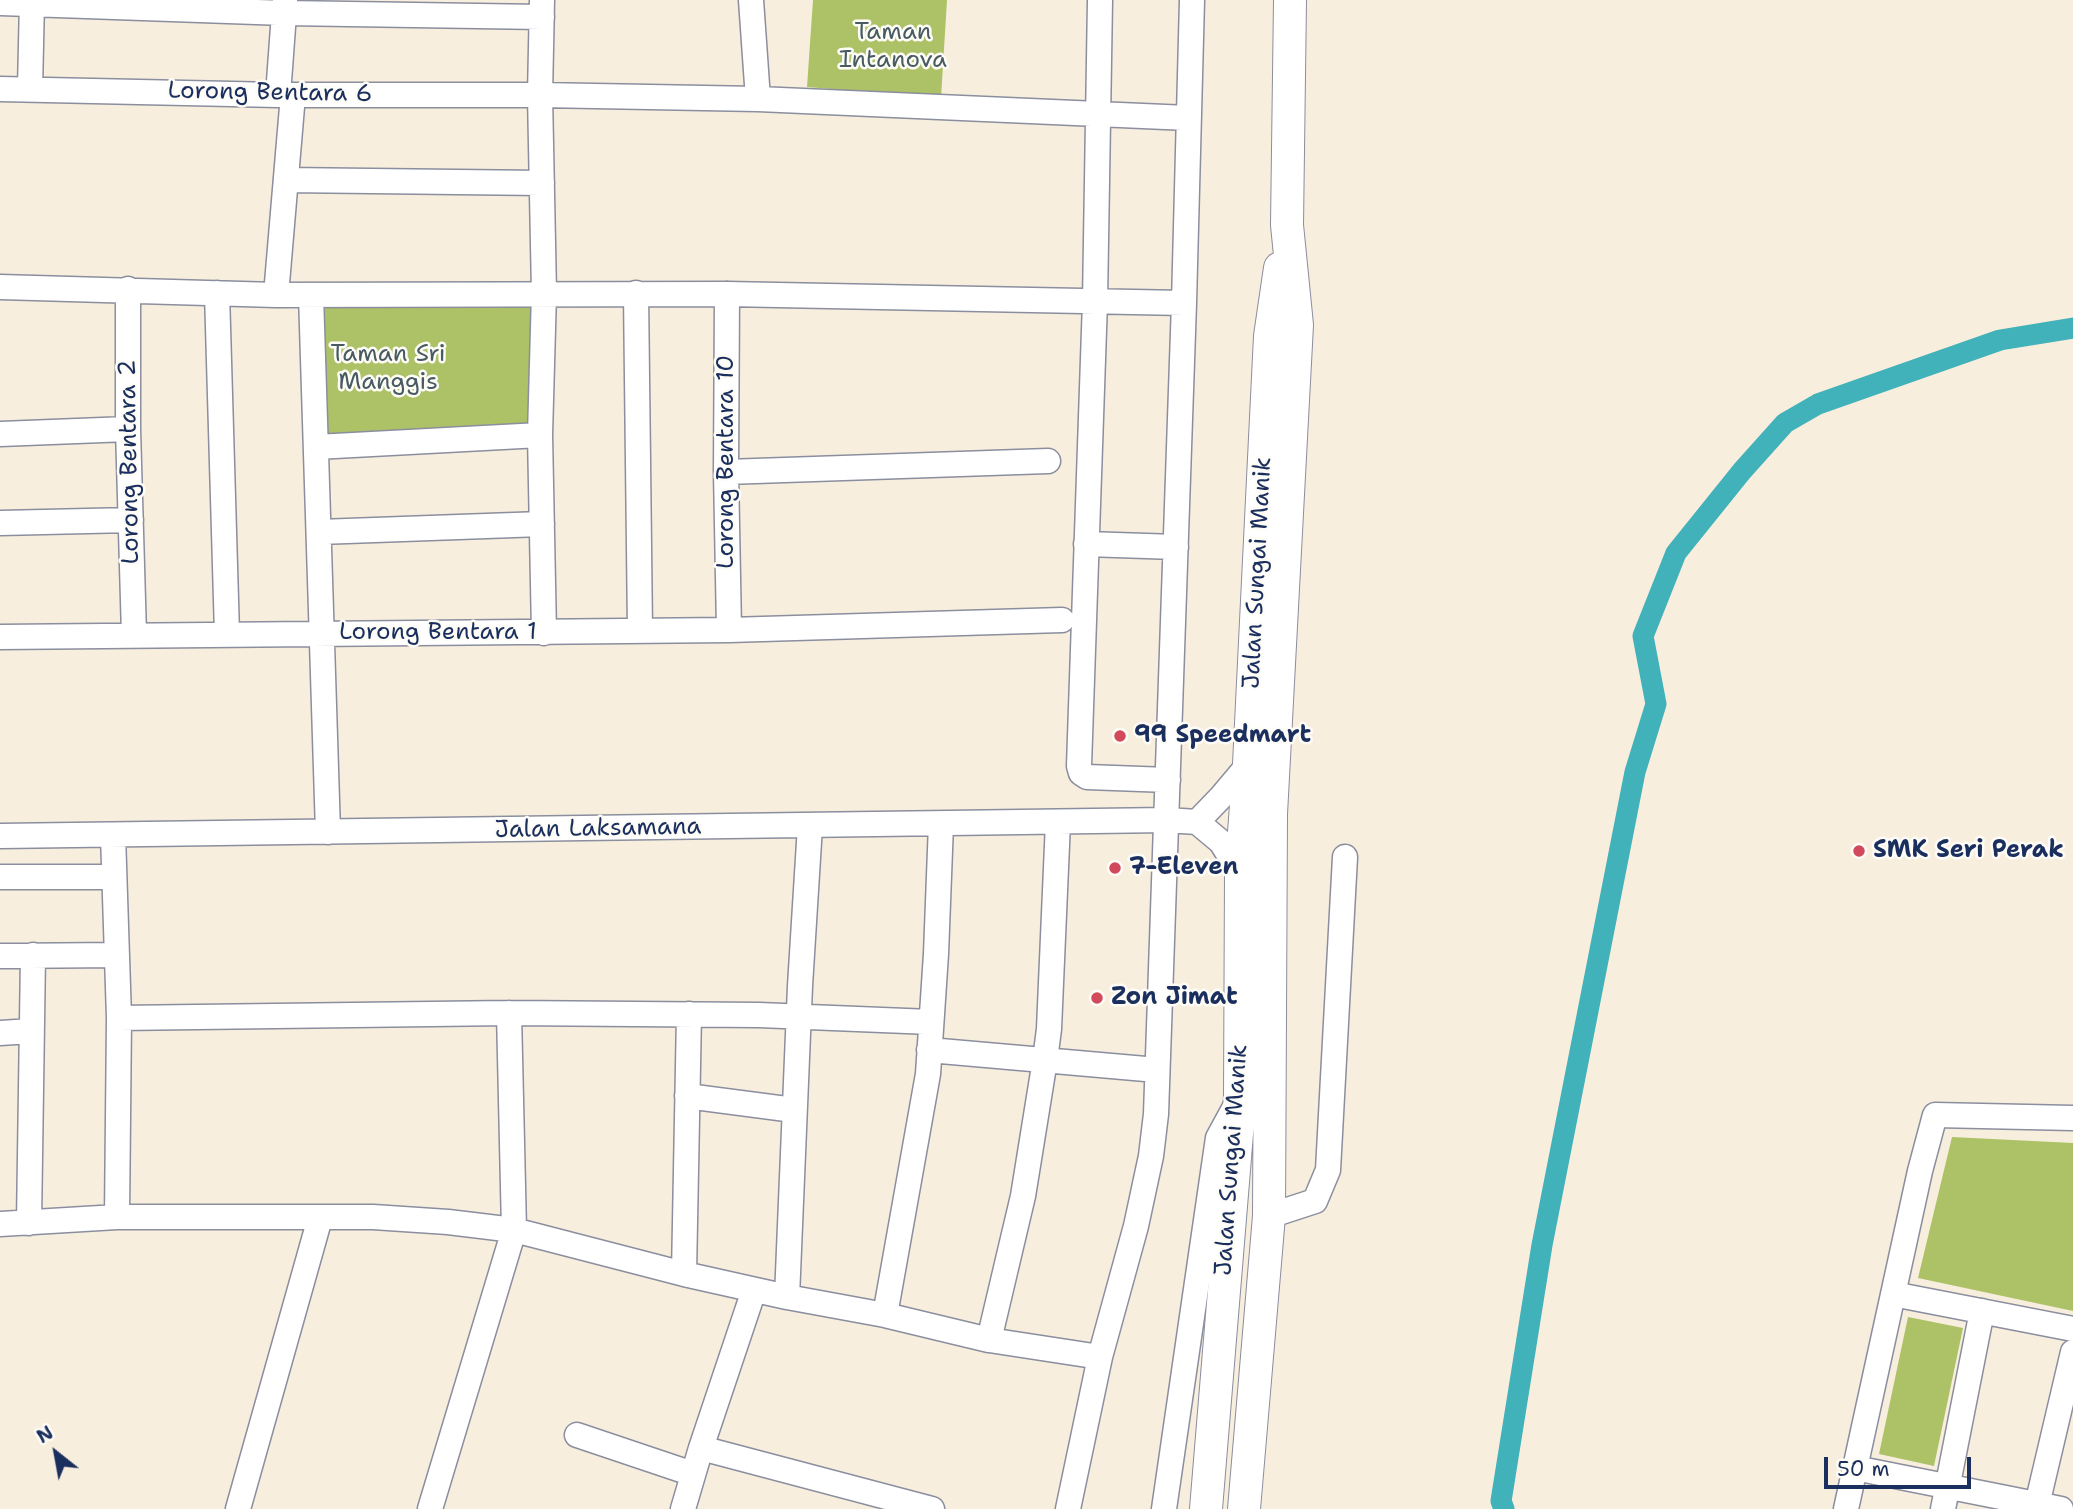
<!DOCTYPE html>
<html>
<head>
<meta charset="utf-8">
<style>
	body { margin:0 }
	#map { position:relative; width:2073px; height:1509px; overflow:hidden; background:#f8eede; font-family:"Shantell Sans",sans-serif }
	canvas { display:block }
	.north { position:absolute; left:21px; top:1418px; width:70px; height:70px; -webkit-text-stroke:5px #fdfcf7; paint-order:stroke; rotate:329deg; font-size:19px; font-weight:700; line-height:28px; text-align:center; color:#1b2f5e }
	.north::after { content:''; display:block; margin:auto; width:24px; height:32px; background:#1b2f5e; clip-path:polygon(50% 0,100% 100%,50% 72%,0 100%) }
	.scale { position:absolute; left:1824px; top:1457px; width:147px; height:32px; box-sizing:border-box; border:4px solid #1b2f5e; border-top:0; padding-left:9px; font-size:21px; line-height:24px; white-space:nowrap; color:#1b2f5e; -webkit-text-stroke:5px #fdfcf7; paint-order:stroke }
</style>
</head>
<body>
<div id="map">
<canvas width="2073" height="1509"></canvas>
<div class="north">N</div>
<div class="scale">50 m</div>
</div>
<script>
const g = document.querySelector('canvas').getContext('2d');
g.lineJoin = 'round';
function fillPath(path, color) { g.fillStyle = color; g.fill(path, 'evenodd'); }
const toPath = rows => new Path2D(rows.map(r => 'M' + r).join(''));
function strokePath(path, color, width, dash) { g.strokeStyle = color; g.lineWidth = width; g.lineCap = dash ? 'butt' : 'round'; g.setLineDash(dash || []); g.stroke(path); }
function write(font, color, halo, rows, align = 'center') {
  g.font = font + ' "Shantell Sans",sans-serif'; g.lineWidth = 5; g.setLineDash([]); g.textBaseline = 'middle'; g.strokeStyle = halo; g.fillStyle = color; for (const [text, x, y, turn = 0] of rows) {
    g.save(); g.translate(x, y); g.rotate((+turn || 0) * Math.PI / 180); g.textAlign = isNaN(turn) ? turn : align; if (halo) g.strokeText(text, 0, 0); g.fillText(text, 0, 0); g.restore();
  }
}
fillPath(toPath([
	[813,0,947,0,941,98,807,87],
	[538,298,532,428,322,441,318,302],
	[1952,1137,2073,1143,2073,1311,1918,1278],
	[1908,1317,1963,1328,1934,1466,1879,1454]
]), '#adc266');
strokePath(toPath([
	[1504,1509,1501,1501,1542,1245,1635,772,1656,704,1643,636,1676,553,1742,471,1785,423,1818,404,2000,340,2073,328]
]), '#41b1ba', 21);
const minor = toPath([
	[542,0,540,95,544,293,540,435,544,633],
	[751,0,758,99],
	[1100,0,1095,301,1079,766,1081,773,1087,777,1168,780],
	[0,3,285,13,542,17],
	[0,89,278,95,540,95,758,99,1188,118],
	[30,89,32,0],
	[278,95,285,0],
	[286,180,542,183],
	[0,287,276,295,727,294,1184,303],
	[128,289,128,429,134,635],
	[217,293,227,634],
	[636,293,640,631],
	[727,294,726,472,729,630],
	[276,295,293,95],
	[311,295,328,832],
	[0,434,128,429],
	[316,447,540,435],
	[726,472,1048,461],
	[0,523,131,520],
	[319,532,542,524],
	[1086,544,1176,547],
	[0,637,729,630,1062,620],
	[1197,822,1222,796,1249,764],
	[113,835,119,1018,117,1217],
	[0,836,1167,820,1197,822,1221,842,1241,874],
	[0,877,114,877],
	[0,956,117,955],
	[119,1018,509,1013,759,1015,931,1022],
	[0,1033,31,1031],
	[929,1050,1157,1070],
	[687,1096,794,1110],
	[1269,1216,1315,1201,1328,1170,1345,857],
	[29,1223,33,955],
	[0,1224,117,1217,373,1217,448,1222,514,1230,684,1274,787,1297,885,1315,989,1340,1100,1357,1068,1509],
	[684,1274,689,1014],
	[1893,1294,2073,1329],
	[787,1297,800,986,810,826],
	[885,1315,928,1074,936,954,941,824],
	[989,1340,1023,1196,1045,1060,1049,1029,1058,822],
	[1100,1357,1136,1226,1151,1156,1156,1114,1184,303,1192,0],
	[577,1435,693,1474],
	[701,1448,932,1509],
	[1855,1468,2061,1509],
	[238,1509,320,1218],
	[430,1509,514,1230,509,1013],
	[683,1509,701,1448,754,1290],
	[1164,1509,1218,1138,1236,1105],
	[1846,1509,1920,1171,1935,1115,2073,1118],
	[1943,1509,1982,1311],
	[2036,1509,2073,1352]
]);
const major = toPath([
	[1206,1509,1240,1097,1241,874,1249,764,1270,336,1280,268],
	[1244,1509,1269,1216,1271,814,1297,325,1287,225,1290,0]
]);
strokePath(minor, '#8a8e9e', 27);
strokePath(major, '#8a8e9e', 34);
strokePath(minor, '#fff', 24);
strokePath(major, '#fff', 32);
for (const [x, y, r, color] of [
	[1120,736,7,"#d1495b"],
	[1859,851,7,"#d1495b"],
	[1115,868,7,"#d1495b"],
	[1097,998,7,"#d1495b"]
]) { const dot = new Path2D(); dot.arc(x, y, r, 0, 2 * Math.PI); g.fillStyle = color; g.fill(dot); strokePath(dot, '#fdfcf7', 2.5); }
write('24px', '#475b60', '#fdfcf7', [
	["Taman",893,33],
	["Intanova",893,61],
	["Taman Sri",388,355],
	["Manggis",388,383]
]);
write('24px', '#1b2f5e', '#fdfcf7', [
	["Lorong Bentara 6",270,93,1],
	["Lorong Bentara 2",130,462,-91],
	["Lorong Bentara 10",727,462,-90],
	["Jalan Sungai Manik",1258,573,-87],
	["Lorong Bentara 1",438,633],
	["Jalan Laksamana",598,829,-1],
	["Jalan Sungai Manik",1232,1160,-86]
]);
write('bold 24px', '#1b2f5e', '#fdfcf7', [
	["99 Speedmart",1134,736],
	["SMK Seri Perak",1873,851],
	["7-Eleven",1129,868],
	["Zon Jimat",1111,998]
], 'left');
</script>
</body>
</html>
